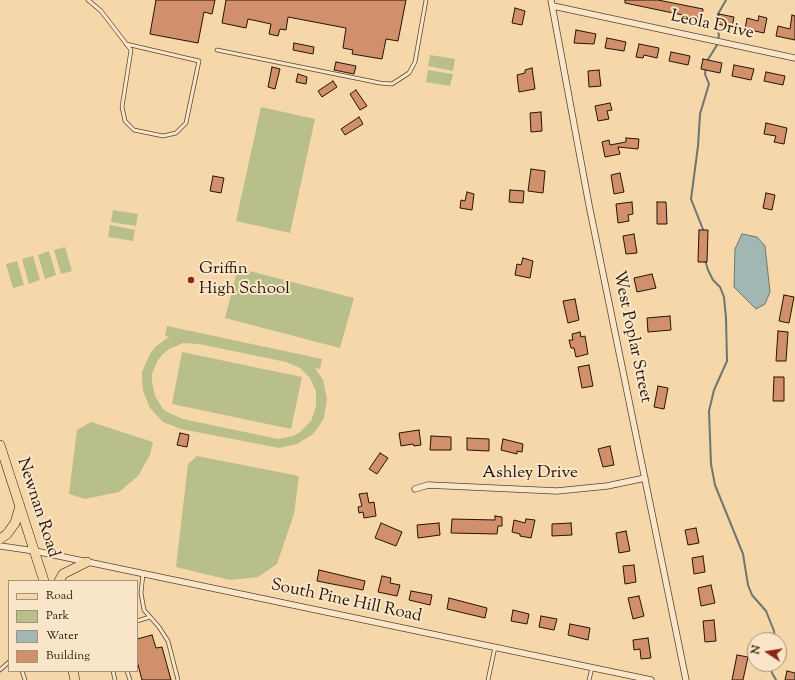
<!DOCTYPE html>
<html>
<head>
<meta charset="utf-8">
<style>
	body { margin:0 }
	#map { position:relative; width:795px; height:680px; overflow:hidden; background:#f6d7a9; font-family:"Sorts Mill Goudy",serif }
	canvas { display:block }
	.legend { position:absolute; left:8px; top:580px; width:130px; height:92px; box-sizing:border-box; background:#f9e5c7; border:1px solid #a4927b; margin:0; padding:5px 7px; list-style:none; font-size:12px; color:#241508 }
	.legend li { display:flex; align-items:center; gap:8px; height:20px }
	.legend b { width:20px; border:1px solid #a4927b }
	.north { position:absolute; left:747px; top:632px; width:40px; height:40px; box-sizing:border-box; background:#f9e5c7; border:1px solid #a4927b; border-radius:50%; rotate:282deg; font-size:11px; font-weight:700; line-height:16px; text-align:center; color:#241508 }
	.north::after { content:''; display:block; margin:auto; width:14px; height:18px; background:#8f2418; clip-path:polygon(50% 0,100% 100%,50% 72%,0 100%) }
</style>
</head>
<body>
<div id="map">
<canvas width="795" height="680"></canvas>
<ul class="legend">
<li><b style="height:5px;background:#f6d7a9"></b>Road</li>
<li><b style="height:11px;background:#b8bf8b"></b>Park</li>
<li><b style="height:11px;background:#a0b7b3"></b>Water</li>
<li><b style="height:11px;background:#d18f6b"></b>Building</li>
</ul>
<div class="north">N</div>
</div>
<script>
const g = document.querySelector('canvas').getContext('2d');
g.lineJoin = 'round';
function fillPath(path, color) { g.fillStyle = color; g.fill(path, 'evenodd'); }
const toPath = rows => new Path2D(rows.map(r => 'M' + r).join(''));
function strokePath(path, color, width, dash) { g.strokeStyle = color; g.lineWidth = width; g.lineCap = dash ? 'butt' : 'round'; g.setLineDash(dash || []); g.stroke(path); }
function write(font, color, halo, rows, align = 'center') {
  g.font = font + ' "Sorts Mill Goudy",serif'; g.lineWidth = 4; g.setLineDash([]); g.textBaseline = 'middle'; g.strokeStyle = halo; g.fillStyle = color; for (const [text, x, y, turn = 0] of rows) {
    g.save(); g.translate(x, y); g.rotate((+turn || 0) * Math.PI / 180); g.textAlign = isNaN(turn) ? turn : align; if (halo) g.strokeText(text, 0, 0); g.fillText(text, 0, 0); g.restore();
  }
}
fillPath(toPath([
	[430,55,455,59,453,71,428,66],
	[428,70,453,74,450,86,426,82],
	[261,107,315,119,290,233,236,221],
	[113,210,138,214,136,226,111,222],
	[110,225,135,230,133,241,108,237],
	[65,247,72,271,61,274,54,250],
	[49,251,56,275,45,279,38,255],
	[33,256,40,280,29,284,22,259],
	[17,261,24,285,13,288,6,264],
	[238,268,354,298,340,348,225,318],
	[167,326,322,359,320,369,315,368,323,380,327,399,324,418,319,426,313,434,297,444,279,448,181,429,163,422,150,408,143,391,142,381,142,372,150,354,155,347,169,337,165,336],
	[183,343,199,344,286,362,300,368,310,378,316,392,316,407,311,421,300,432,293,436,278,439,183,419,169,413,163,409,155,396,152,381,152,374,158,360,163,354,169,349],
	[182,352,302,377,291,429,172,404],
	[91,422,153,442,150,455,138,476,119,492,85,499,69,494,77,430],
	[197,456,299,476,294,514,277,564,258,577,230,580,176,567,188,464]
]), '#b8bf8b');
const water = toPath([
	[742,234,757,237,765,246,770,292,765,304,756,309,734,287,735,249,742,234]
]);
fillPath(water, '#a0b7b3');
strokePath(water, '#6e766f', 1);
strokePath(toPath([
	[707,61,717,45,719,35,716,24,718,14,726,0],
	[704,232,691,199,698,146,700,114,709,84,705,74,706,67],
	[705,260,708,270,713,280,720,287,724,297,726,318,727,361,714,390,709,411,711,464,715,485,743,554,748,585,752,595,766,611,774,631,775,640],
	[771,664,772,673,776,680]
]), '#6e766f', 2);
const building = toPath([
	[156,0,215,0,212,14,204,12,198,43,150,34,156,0],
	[226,0,406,0,398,41,386,39,382,59,352,54,353,50,343,48,346,28,288,17,286,30,280,29,278,36,269,34,271,24,248,19,246,28,222,23,226,0],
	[625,0,658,0,703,9,702,19,625,3,625,0],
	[515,8,525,11,522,25,512,23,515,8],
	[719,14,734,17,732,27,717,24,719,14],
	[792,15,795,16,795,40,776,36,778,26,790,29,792,15],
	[759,16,767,18,764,33,745,29,747,18,758,21,759,16],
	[576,30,596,34,594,44,574,43,576,30],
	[607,38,626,42,624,51,605,48,607,38],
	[294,43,314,47,313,54,293,50,294,43],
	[639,44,659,48,657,58,644,55,643,58,636,57,639,44],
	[671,52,690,56,688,65,669,61,671,52],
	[703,59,722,63,720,73,701,69,703,59],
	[336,62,356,66,354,74,334,70,336,62],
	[734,65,754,69,751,80,732,76,734,65],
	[272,67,280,69,275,89,268,87,272,67],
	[532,68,535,89,519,92,517,75,525,73,525,70,532,68],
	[599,70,601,86,589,87,588,71,599,70],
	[766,72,785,76,783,85,764,81,766,72],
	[298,74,307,77,306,84,296,82,298,74],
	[333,81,337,87,322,97,318,91,333,81],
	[356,90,367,106,360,110,350,94,356,90],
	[610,103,612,110,607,111,609,119,598,121,595,106,610,103],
	[541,112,542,131,531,132,530,113,541,112],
	[359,117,363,124,345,135,341,129,359,117],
	[766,123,787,128,784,144,774,142,776,136,764,134,766,123],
	[626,138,639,139,638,149,618,147,620,154,605,157,602,142,609,140,610,145,626,142,626,138],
	[531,169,545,171,543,193,528,191,531,169],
	[620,173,624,192,614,194,611,175,620,173],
	[213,176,224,178,221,193,210,191,213,176],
	[510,190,524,191,523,203,509,202,510,190],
	[467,192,474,194,472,210,460,208,461,200,465,201,467,192],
	[766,193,775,195,772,210,763,208,766,193],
	[632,202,633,214,628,215,629,221,618,223,616,204,632,202],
	[657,202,666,202,667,224,657,224,657,202],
	[699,230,708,230,707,262,698,262,699,230],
	[634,234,637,253,626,254,623,236,634,234],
	[523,258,533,261,530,278,515,275,517,264,521,265,523,258],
	[652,274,656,288,637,292,634,278,652,274],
	[784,295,794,297,789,323,779,321,784,295],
	[575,299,579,320,568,323,563,301,575,299],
	[670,316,671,330,648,332,647,318,670,316],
	[778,331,788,332,786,361,776,361,778,331],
	[580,332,581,337,585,336,588,354,576,357,574,348,571,348,569,340,573,340,572,334,580,332],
	[589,365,593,386,582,388,578,367,589,365],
	[774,377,784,377,784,401,773,401,774,377],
	[658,386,668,388,664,409,654,407,658,386],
	[419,430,421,445,414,446,413,444,401,446,399,433,419,430],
	[180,433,189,435,187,447,177,445,180,433],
	[431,436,451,437,451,450,430,450,431,436],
	[467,438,489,439,489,451,467,450,467,438],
	[503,439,523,444,522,452,517,451,517,454,501,450,503,439],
	[610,446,614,465,603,467,598,449,610,446],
	[380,453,388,458,377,474,369,469,380,453],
	[367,493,369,503,374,502,376,516,364,518,363,512,359,513,358,507,362,506,359,494,367,493],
	[495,516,502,517,502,526,498,526,497,534,451,533,452,519,495,520,495,516],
	[526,519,535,520,531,538,520,536,520,534,512,532,514,520,525,523,526,519],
	[381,523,402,532,396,546,375,538,381,523],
	[439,523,440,535,418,538,417,525,439,523],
	[571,523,572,535,552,536,552,524,571,523],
	[696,528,699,543,688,545,685,530,696,528],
	[626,531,630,551,619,553,616,533,626,531],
	[703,556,705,572,694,574,692,558,703,556],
	[634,565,636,582,625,584,623,566,634,565],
	[319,570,365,581,363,590,317,581,319,570],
	[382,576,391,578,390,583,400,585,397,596,378,592,382,576],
	[711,585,715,603,701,606,698,588,711,585],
	[411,591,432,595,430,605,409,600,411,591],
	[639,596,644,616,633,619,628,598,639,596],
	[449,598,487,608,485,618,447,609,449,598],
	[513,610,529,614,527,624,511,621,513,610],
	[541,616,557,619,554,630,539,627,541,616],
	[714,620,716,641,705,642,703,621,714,620],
	[570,624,590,628,588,640,568,635,570,624],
	[152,635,156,648,162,647,171,680,142,680,137,661,137,639,152,635],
	[648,638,651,658,641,659,640,649,634,650,633,640,648,638],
	[737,655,748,657,743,680,732,680,737,655],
	[787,671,795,673,795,680,785,680,787,671]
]);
fillPath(building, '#d18f6b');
strokePath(building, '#241508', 1);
const service = toPath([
	[88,0,101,11,131,50,122,107,125,121,134,130,163,136,176,133,186,123,199,61,126,44],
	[217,50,380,83,392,84,409,73,415,62,426,0],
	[143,574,141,593,144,610,159,627,168,641,178,680],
	[137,621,150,617],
	[0,670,9,662],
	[22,671,25,680],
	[113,671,115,680],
	[127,671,130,680],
	[488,680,495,647],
	[589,680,592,668]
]);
const minor = toPath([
	[551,0,589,205,686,680],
	[553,6,795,58],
	[415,489,428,485,557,491,607,486,645,478],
	[0,546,35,551,651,680]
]);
const primary = toPath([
	[0,445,44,581],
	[0,539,7,534,15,523,20,506],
	[59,581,63,574,87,562],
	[73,671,75,680]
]);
strokePath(service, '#584630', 4.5);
strokePath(minor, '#584630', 7);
strokePath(primary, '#241508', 10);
strokePath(service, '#f9e5c7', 3);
strokePath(minor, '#f9e5c7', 5.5);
strokePath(primary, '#f6d7a9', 9);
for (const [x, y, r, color] of [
	[191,280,4,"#8f2418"]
]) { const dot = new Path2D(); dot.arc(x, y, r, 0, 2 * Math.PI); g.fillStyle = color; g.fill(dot); strokePath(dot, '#f9e5c7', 1.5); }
write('17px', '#241508', '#f9e5c7', [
	["Leola Drive",712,26,12],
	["West Poplar Street",631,337,78],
	["Ashley Drive",530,474],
	["Newnan Road",37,508,72],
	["South Pine Hill Road",346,602,12]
]);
write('17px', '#241508', '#f9e5c7', [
	["Griffin",199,270],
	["High School",199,290]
], 'left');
</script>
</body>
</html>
